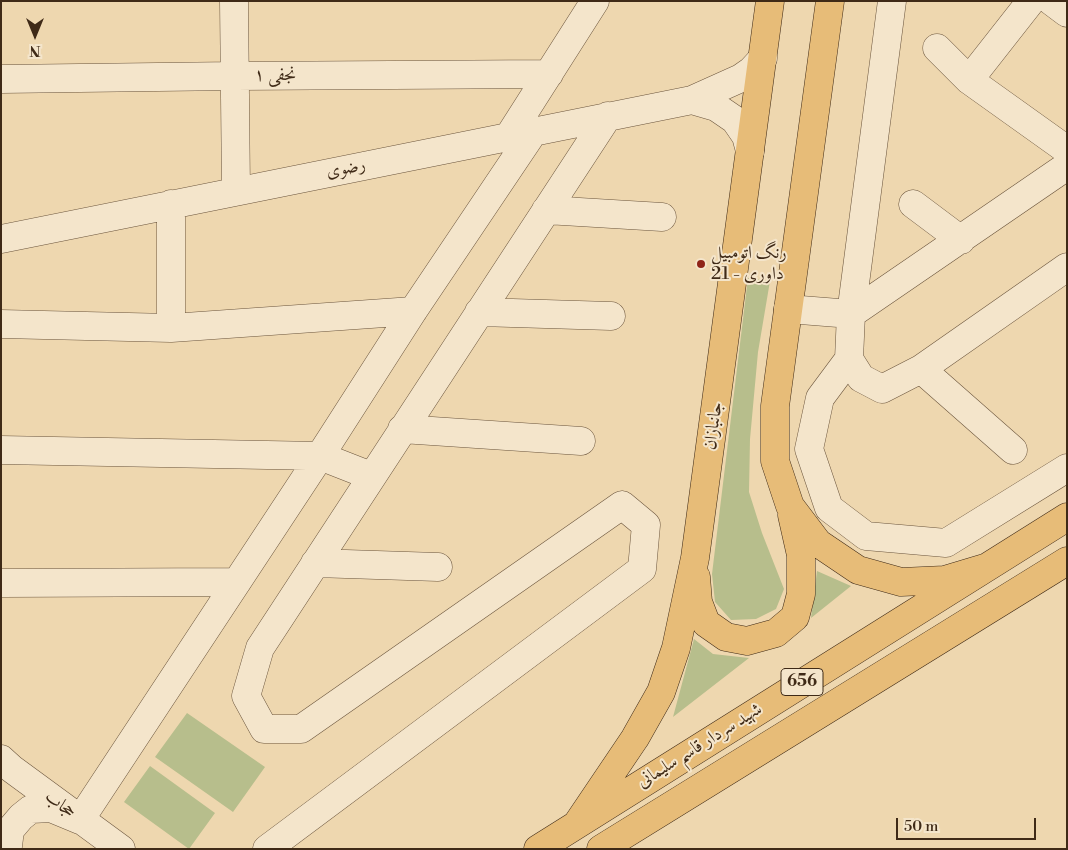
<!DOCTYPE html>
<html>
<head>
<meta charset="utf-8">
<style>
	body { margin:0 }
	#map { position:relative; width:1068px; height:850px; overflow:hidden; background:#eed7af; font-family:"Libre Bodoni",serif }
	canvas { display:block }
	.frame { position:absolute; inset:0; border:2px solid #3f2a17; pointer-events:none }
	.north { position:absolute; left:10px; top:10px; width:50px; height:50px; -webkit-text-stroke:4px #f4e5cb; paint-order:stroke; rotate:180deg; font-size:14px; font-weight:700; line-height:20px; text-align:center; color:#3f2a17 }
	.north::after { content:''; display:block; margin:auto; width:18px; height:22px; background:#3f2a17; clip-path:polygon(50% 0,100% 100%,50% 72%,0 100%) }
	.scale { position:absolute; left:896px; top:818px; width:140px; height:22px; box-sizing:border-box; border:2px solid #3f2a17; border-top:0; padding-left:6px; font-size:15px; line-height:18px; white-space:nowrap; color:#3f2a17; -webkit-text-stroke:4px #f4e5cb; paint-order:stroke }
</style>
</head>
<body>
<div id="map">
<canvas width="1068" height="850"></canvas>
<div class="frame"></div>
<div class="north">N</div>
<div class="scale">50 m</div>
</div>
<script>
const g = document.querySelector('canvas').getContext('2d');
g.lineJoin = 'round';
function fillPath(path, color) { g.fillStyle = color; g.fill(path, 'evenodd'); }
const toPath = rows => new Path2D(rows.map(r => 'M' + r).join(''));
function strokePath(path, color, width, dash) { g.strokeStyle = color; g.lineWidth = width; g.lineCap = dash ? 'butt' : 'round'; g.setLineDash(dash || []); g.stroke(path); }
function write(font, color, halo, rows, align = 'center') {
  g.font = font + ' "Libre Bodoni",Amiri,serif'; g.lineWidth = 4; g.setLineDash([]); g.textBaseline = 'middle'; g.strokeStyle = halo; g.fillStyle = color; for (const [text, x, y, turn = 0] of rows) {
    g.save(); g.translate(x, y); g.rotate((+turn || 0) * Math.PI / 180); g.textAlign = isNaN(turn) ? turn : align; if (halo) g.strokeText(text, 0, 0); g.fillText(text, 0, 0); g.restore();
  }
}
fillPath(toPath([
	[748,278,770,281,758,352,750,439,749,492,762,533,784,589,776,609,756,619,731,620,715,602,712,574],
	[817,571,851,586,811,618],
	[694,639,713,654,749,658,673,717],
	[187,713,265,767,233,812,155,757],
	[150,766,215,813,189,849,124,802]
]), '#b7be8c');
const minor = toPath([
	[234,1,236,191],
	[1051,1,1067,13],
	[937,48,969,80,1067,150],
	[1,79,235,76,549,74],
	[969,80,1031,1],
	[692,100,716,107,735,120,746,136,750,151],
	[509,136,595,1],
	[1067,166,851,314,849,359,861,378,882,389,921,369,1067,267],
	[171,204,171,328],
	[913,204,961,240],
	[546,210,662,217],
	[1,239,692,100,741,78,751,71,763,58],
	[788,309,851,314,892,1],
	[479,312,611,316],
	[1,324,171,328,413,311],
	[849,359,820,398,809,449,829,508,866,536,946,543,1067,468],
	[921,369,1013,450],
	[402,429,581,441],
	[1,450,320,456,371,476],
	[315,563,438,567],
	[1,583,237,582],
	[1,759,12,769,121,849],
	[8,846,10,830,21,817,31,809,51,808,80,820,320,456,413,311,534,131],
	[267,849,642,569,646,525,622,505,301,729,264,729,246,696,260,648,608,116]
]);
const major = toPath([
	[830,1,775,406,775,461,790,506,818,543,858,570,901,582,945,580,985,568],
	[696,577,698,602,706,623,726,637,747,641,776,633,795,617,801,594,801,555,792,515],
	[577,824,635,738,661,692,676,648,695,558,770,1],
	[538,849,1067,517],
	[601,849,1067,561]
]);
strokePath(minor, '#6b553d', 29);
strokePath(major, '#3f2a17', 29);
strokePath(minor, '#f4e5cb', 28);
strokePath(major, '#e7bc78', 28);
for (const [x, y, r, color] of [
	[701,264,5,"#8f2418"]
]) { const dot = new Path2D(); dot.arc(x, y, r, 0, 2 * Math.PI); g.fillStyle = color; g.fill(dot); strokePath(dot, '#f4e5cb', 2); }
for (const [x, y, w] of [
	[802,682,42]
]) { const box = new Path2D(); box.roundRect(x - w / 2, y - 13.5, w, 27, 4); g.fillStyle = '#f4e5cb'; g.fill(box); strokePath(box, '#3f2a17', 1); }
write('bold 16px', '#3f2a17', null, [
	["656",802,682]
]);
write('18px', '#3f2a17', '#f4e5cb', [
	["نجفی ۱",275,76],
	["رضوی",346,169,-11],
	["جانبازان",714,426,-82],
	["شهید سردار قاسم سلیمانی",700,746,-32],
	["حجاب",60,805,37]
]);
write('18px', '#3f2a17', '#f4e5cb', [
	["رنگ اتومبیل",711,254],
	["21 - داوری",711,275]
], 'left');
</script>
</body>
</html>
